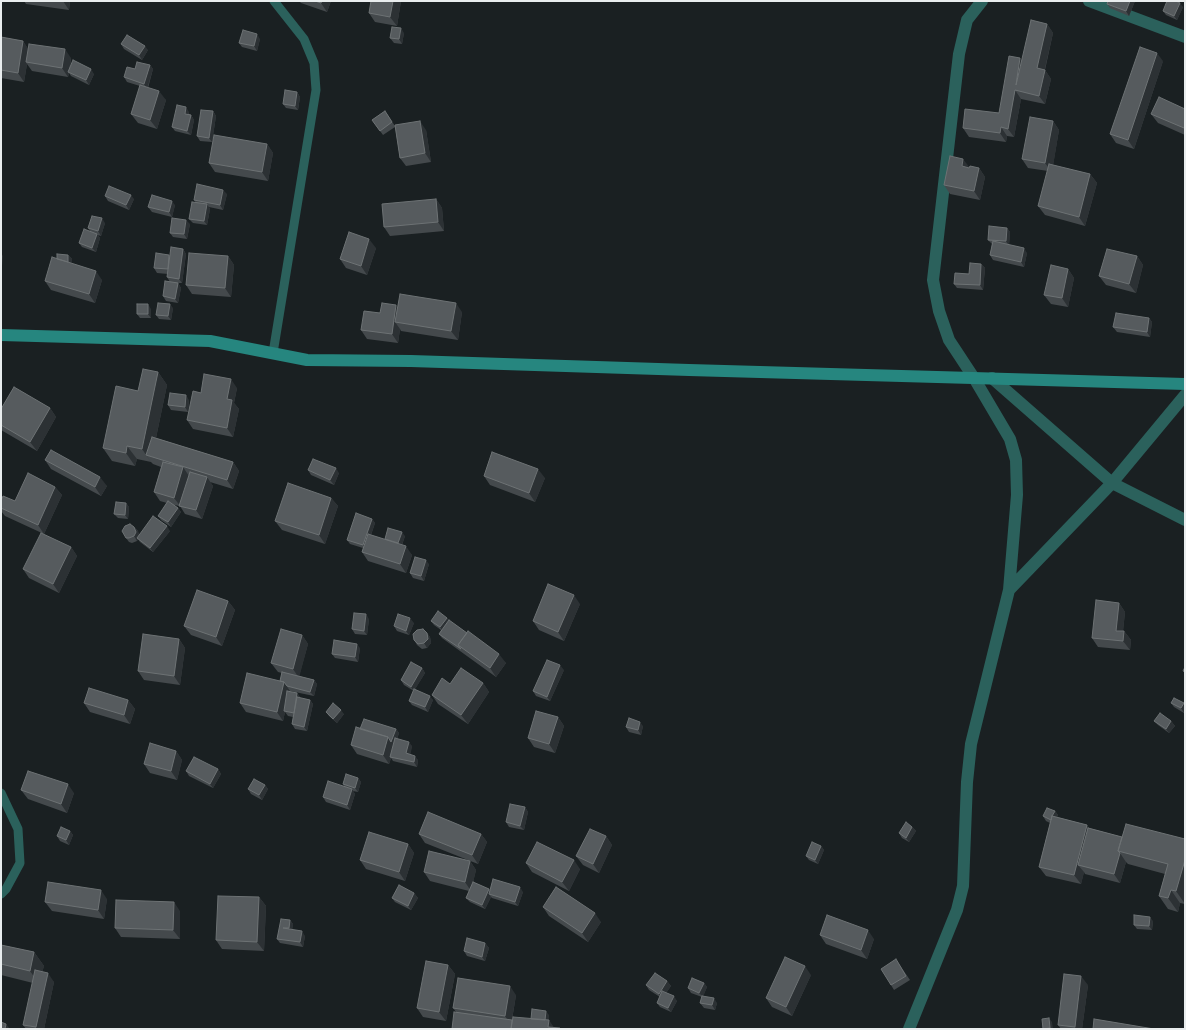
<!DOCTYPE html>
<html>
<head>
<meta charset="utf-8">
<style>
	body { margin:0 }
	#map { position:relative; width:1186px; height:1030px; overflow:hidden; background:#1a2022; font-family:Commissioner,sans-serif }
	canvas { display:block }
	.frame { position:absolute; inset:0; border:2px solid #e9edee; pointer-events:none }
</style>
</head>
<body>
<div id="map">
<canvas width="1186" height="1030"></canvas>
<div class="frame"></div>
</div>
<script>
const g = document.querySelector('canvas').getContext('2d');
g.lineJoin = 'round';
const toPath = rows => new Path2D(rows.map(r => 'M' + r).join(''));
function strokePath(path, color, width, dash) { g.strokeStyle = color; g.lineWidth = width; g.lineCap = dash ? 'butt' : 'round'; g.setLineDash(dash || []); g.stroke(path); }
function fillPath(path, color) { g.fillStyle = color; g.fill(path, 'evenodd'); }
strokePath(toPath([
	[273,353,316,90,314,63,304,39,274,1],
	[1,793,18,829,20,863,6,889,1,894]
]), '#2b615c', 9);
strokePath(toPath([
	[1089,1,1185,37],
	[992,378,1112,483,1185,520],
	[1009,590,1112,483,1185,395],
	[909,1029,957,910,963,886,967,782,971,744,1009,590,1017,495,1016,460,1010,439,974,378,949,340,939,311,933,280,959,54,967,20,982,1]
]), '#2b615c', 12);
strokePath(toPath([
	[1,335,210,341,307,360,411,361,689,370,1185,384]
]), '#26867f', 12);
fillPath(toPath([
	[24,1,70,1,69,10,26,4],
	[299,1,331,1,327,12,301,3],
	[401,1,397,26,375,22,369,13],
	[1108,1,1135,1,1129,16,1110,8,1107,4],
	[1183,7,1177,20,1166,15,1163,11],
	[1047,24,1053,33,1045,70,1051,79,1045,104,1021,99,1014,137,1007,136,1006,142,969,137,963,128,999,113,1022,60],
	[404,33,402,44,394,43,390,38],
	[1,37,23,41,28,49,71,58,70,68,94,74,89,85,71,76,69,73,68,77,32,71,27,64,24,82,1,78],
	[260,39,257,51,242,47,239,43],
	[121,44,148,50,142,60,124,49],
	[1163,61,1134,149,1116,143,1110,134],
	[150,65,153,69,148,88,166,100,157,129,138,123,131,114,140,86,127,82,124,77,135,69],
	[297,92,300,97,298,110,286,108,283,104],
	[1185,109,1185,135,1158,123,1151,114],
	[213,111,216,116,212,142,200,141,197,136],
	[385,111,395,126,426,130,431,162,406,166,400,158,395,127,383,135,372,120],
	[189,112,189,114,191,115,194,120,191,135,175,131,172,127],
	[1053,121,1059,130,1053,165,1090,174,1097,183,1085,226,1045,215,1038,206,1048,171,1028,168,1022,159],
	[267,144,273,153,268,181,215,172,209,163],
	[979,168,985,177,980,200,950,194,944,185],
	[227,194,223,210,209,207,210,209,207,225,193,223,189,219,196,203,194,200],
	[105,196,134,199,129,210,108,201],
	[436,199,442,208,444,231,390,236,384,227],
	[175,205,172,217,152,212,148,207],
	[105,223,101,236,98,235,100,238,96,252,82,247,79,243,90,231,88,228],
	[190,224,187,239,173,237,170,233],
	[1007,228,1010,232,1009,245,1027,253,1024,267,993,260,990,255,992,244,988,240],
	[376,248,367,275,346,268,340,259],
	[183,249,186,254,182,283,177,283,178,283,181,288,178,303,166,301,163,296,170,282,167,277,168,274,157,273,154,268,170,256],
	[68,255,72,259,71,263,102,280,95,303,51,290,45,281,57,259],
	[228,256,234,265,231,297,192,294,186,285],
	[1137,256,1143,265,1136,293,1106,285,1099,276],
	[981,264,985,268,983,290,957,288,954,284,969,274],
	[1068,269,1074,278,1068,307,1051,304,1044,295],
	[398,307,462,312,458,340,401,331,400,329,398,343,367,339,361,330,380,313],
	[173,308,171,320,159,319,156,315],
	[151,309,151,318,140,318,137,314],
	[1149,318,1152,322,1150,337,1117,332,1113,327],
	[158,372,167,385,156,438,233,462,239,471,233,489,210,482,213,486,202,519,185,514,180,506,174,505,178,508,181,512,171,527,161,520,158,516,167,503,160,501,154,492,161,467,153,464,151,462,137,459,135,466,112,461,103,448,138,391],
	[237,388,234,403,239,409,233,437,193,429,187,420,201,393],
	[189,400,188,412,171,410,168,405],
	[50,408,56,417,37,451,1,430,1,425],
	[45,460,107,486,101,496,51,469],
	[308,470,339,473,334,485,311,475],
	[484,476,545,478,535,502,490,485],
	[55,487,62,495,44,534,5,516,1,511,1,501,15,501],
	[331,498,338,506,325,544,282,530,275,521],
	[126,503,129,507,128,519,118,518,114,514],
	[372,519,375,523,371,535,386,540,385,539,405,536,402,545,412,555,406,573,368,561,362,552,363,548,350,544,347,540],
	[134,527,138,531,139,536,170,531,153,552,140,542,138,539,137,541,132,543,129,542,126,538],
	[71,547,77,556,59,593,29,578,23,569],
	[429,564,424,581,413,578,410,573],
	[228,601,235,610,222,646,191,635,184,626],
	[1119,603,1125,612,1123,631,1124,631,1131,640,1130,650,1098,647,1092,638],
	[580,604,564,641,539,630,533,621],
	[447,618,449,620,506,663,496,677,442,638,439,634,441,630,434,625,431,621],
	[369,619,367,635,355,634,352,629],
	[414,623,409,635,397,631,394,626],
	[427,633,430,637,431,643,427,648,422,649,417,645,414,640],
	[302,635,308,644,299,676,314,680,317,684,314,696,290,691,290,692,297,693,300,697,300,698,310,700,313,704,307,731,295,729,292,724,293,717,288,716,285,712,283,721,246,712,240,703,280,681,282,673,278,672,271,663],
	[179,639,185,648,180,685,144,680,138,671],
	[360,648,358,662,335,658,332,654],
	[422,668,425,673,415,689,433,700,428,712,412,705,409,701,414,691,404,685,401,680],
	[564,670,550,701,536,696,533,691],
	[483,683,489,692,468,724,438,704,432,695,450,684],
	[128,700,135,709,130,724,90,712,84,703],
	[1171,703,1184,703,1185,705,1185,712,1184,713,1174,707],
	[326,712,344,714,337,723,329,716],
	[558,717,564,726,555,753,534,747,528,738],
	[1154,721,1171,721,1175,726,1169,733,1158,725],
	[643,726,641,735,629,732,626,727],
	[360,729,396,729,399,733,397,739,412,746,410,754,418,760,417,767,393,761,391,758,389,764,357,754,351,745],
	[176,751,182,760,177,780,150,773,144,764],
	[218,769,221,774,213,788,189,776,186,771],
	[358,778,361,782,358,792,353,791,355,794,350,810,326,802,323,797,344,786,343,784],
	[265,785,268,789,262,800,251,794,248,789],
	[21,790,74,793,67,813,28,799],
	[525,807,528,812,524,830,509,827,506,822],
	[1055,811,1058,815,1057,817,1087,825,1089,828,1122,837,1185,839,1185,904,1180,903,1178,912,1168,909,1159,896,1165,874,1128,864,1126,862,1120,883,1085,874,1084,872,1081,884,1046,876,1039,867,1050,823,1046,821,1043,816],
	[912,827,916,831,909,842,902,838,899,833],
	[70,831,73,835,69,845,60,841,57,836],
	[419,834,481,834,487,842,478,864,425,843],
	[606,836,612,845,599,873,583,865,576,856],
	[408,844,414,853,405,881,366,869,360,860],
	[821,846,824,850,818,864,809,860,806,856],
	[470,861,476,870,473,882,490,890,523,892,518,906,492,898,491,897,485,909,470,902,466,898,469,891,430,881,424,872],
	[526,863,580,869,569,891,532,872],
	[414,893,418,898,411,910,395,902,392,898],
	[259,897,266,906,264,951,222,949,216,940],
	[107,899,104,919,52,911,45,902],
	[543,907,601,922,588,942,549,916],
	[180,911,180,939,121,937,115,928],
	[290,920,293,924,292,930,305,936,303,947,280,943,277,939],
	[1153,921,1152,930,1137,929,1134,925],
	[820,935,874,939,867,959,826,944],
	[485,943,489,948,485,961,467,956,464,951],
	[1,945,34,952,44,966,42,972,54,982,44,1029,26,1029,23,1025,33,983,1,975],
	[899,964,910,980,894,990,891,985],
	[448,965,455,974,446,1021,423,1017,417,1008],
	[811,975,792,1016,772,1007,766,998],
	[667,981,671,986,666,993,677,1001,671,1012,660,1007,657,1003,660,997,649,990,646,985],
	[704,983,707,987,703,996,717,1003,715,1010,704,1008,700,1003,702,997,691,993,688,988],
	[1088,985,1082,1029,1061,1029,1058,1025],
	[516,995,512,1020,531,1019,549,1015,548,1020,554,1028,560,1029,452,1029,456,1012,453,1008]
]), '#44494c');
fillPath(toPath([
	[63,1,70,1,69,10],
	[322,1,331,1,327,12,321,3],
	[393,1,401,1,397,26,390,17],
	[1130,1,1135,1,1129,16,1126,11],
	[1180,3,1183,7,1177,20,1174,16],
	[1047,24,1053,33,1043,77,1037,68],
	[401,28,404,33,402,44,399,39],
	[257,34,260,39,257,51,254,46],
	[23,41,29,50,26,62,27,64,24,82,18,73],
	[145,46,148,50,142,60,139,55],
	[65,49,71,58,69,72,68,72,69,73,68,77,62,68],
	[1157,53,1163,61,1134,149,1128,140],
	[1020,58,1027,67,1016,85],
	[150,65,153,69,147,89,144,84],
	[91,69,94,74,89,85,86,80],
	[1045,70,1051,79,1045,104,1039,96],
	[1015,90,1021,99,1014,137,1008,129],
	[159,91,166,100,157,129,150,120],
	[297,92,300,97,298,110,295,106],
	[186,107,189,112,188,118,185,114],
	[213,111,216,116,212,142,209,138],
	[191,115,194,120,191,135,187,131],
	[420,121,426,130,431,162,425,153],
	[1053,121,1059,130,1052,172,1045,163],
	[1001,127,1007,136,1006,142,1000,133],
	[267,144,273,153,268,181,262,172],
	[963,159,970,168,962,166],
	[979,168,985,177,980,200,974,191],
	[1090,174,1097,183,1085,226,1079,217],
	[223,190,227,194,223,210,220,205],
	[131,195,134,199,129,210,126,205],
	[436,199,442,208,444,231,438,222],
	[172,201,175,205,172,217,169,212],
	[207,204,210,209,207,225,204,221],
	[102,218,105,223,101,236,98,231],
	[186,220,190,224,187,239,184,234],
	[1007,228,1010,232,1009,246,1006,241],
	[97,234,100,238,96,252,92,248],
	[369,239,376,248,367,275,361,266],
	[1024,248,1027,253,1024,267,1021,262],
	[183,249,186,254,182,283,179,279],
	[1,253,3,256,2,266,1,264],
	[68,255,72,259,71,266,68,262],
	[169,255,172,259,171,274,168,269],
	[228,256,234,265,231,297,225,288],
	[1137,256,1143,265,1136,293,1129,284],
	[981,264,985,268,983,290,980,285],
	[1068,269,1074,278,1068,307,1062,298],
	[96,271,102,280,95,303,89,294],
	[178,283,181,288,178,303,175,299],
	[456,303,462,312,458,340,451,331],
	[148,304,151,309,151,318,148,314],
	[170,304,173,308,171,320,168,316],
	[396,305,402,314,395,322,400,329,398,343,392,334],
	[1149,318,1152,322,1150,337,1147,332],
	[158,372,167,385,152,457,146,455,151,462,142,449],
	[231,379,237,388,234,403,239,409,233,437,227,428,227,399],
	[186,395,189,400,188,412,185,407],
	[50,408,56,417,37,451,30,442],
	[127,446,137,459,135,466,126,453],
	[233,462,239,471,233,489,227,480],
	[183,467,189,476,181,507,174,498],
	[336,468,339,473,334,485,330,480],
	[538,469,545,478,535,502,529,493],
	[100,477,107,486,101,496,95,487],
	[207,477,213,486,202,519,196,510],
	[55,487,62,495,44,534,38,525],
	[331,498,338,506,325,544,319,535],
	[126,503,129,507,128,519,125,515],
	[178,508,181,512,171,527,168,522],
	[372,519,375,523,366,549,363,545],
	[167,526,170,531,153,552,150,548],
	[134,527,138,531,139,536,137,541,134,536],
	[402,532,405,536,401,547,398,543],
	[406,546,412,555,406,573,400,564],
	[71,547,77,556,59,593,53,584],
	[426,560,429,564,424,581,421,576],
	[574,595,580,604,564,641,558,632],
	[228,601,235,610,222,646,216,637],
	[1119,603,1125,612,1122,640,1116,631],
	[366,614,369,619,367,635,364,631],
	[410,618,414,623,409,635,406,631],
	[447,618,450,622,443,632,440,627],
	[1124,631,1131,640,1130,650,1123,641],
	[427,633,430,637,431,643,427,648,424,643],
	[302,635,308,644,299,678,293,669],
	[179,639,185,648,180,685,174,676],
	[357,644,360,648,358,662,355,657],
	[499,654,506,663,496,677,490,668],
	[560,665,564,670,550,701,547,697],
	[422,668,425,673,414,691,411,687],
	[314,680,317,684,314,696,310,692],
	[284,682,290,691,285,711,284,711,285,712,283,721,277,712],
	[483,683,489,692,468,724,461,715],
	[297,693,300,697,297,717,294,713],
	[430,696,433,700,428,712,425,707],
	[128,700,135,709,130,724,124,715],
	[310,700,313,704,307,731,304,727],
	[1184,703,1185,705,1185,712,1184,713,1181,708],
	[341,710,344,714,337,723,333,719],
	[558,717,564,726,555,753,549,744],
	[1171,721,1175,726,1169,733,1166,729],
	[640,722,643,726,641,735,638,730],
	[396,729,399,733,391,757,390,757,391,758,389,764,383,755,388,737],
	[409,742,412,746,410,758,406,753],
	[176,751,182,760,177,780,171,771],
	[415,756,418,760,417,767,414,762],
	[218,769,221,774,213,788,210,784],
	[358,778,361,782,358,792,355,788],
	[68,784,74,793,67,813,61,804],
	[265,785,268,789,262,800,259,795],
	[352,789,355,794,350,810,347,805],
	[525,807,528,812,524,830,520,826],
	[1055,811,1058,815,1054,824,1051,820],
	[1087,825,1093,834,1078,865,1084,872,1081,884,1074,875],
	[912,827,916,831,909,842,906,838],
	[70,831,73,835,69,845,66,840],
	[481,834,487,842,478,864,472,855],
	[606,836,612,845,599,873,593,864],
	[408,844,414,853,405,881,399,872],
	[821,846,824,850,818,864,815,860],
	[1120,853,1126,862,1120,883,1114,874],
	[574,860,580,869,569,891,562,882],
	[1185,860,1185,904,1176,891],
	[470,861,476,870,471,891,465,882],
	[520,887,523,892,518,906,515,902],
	[489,889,493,893,489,894,491,897,485,909,482,905],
	[101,890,107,899,104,919,98,910],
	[1171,890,1180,903,1178,912,1168,898],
	[414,893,418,898,411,910,408,906],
	[259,897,266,906,264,951,257,942],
	[174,902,180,911,180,939,173,930],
	[595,913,601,922,588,942,582,933],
	[1150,917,1153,921,1152,930,1149,926],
	[290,920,293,924,292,933,289,928],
	[868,930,874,939,867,959,861,950],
	[302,931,305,936,303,947,300,942],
	[485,943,489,948,485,961,482,957],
	[34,952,44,966,39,984,30,971],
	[448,965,455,974,446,1021,439,1012],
	[805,966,811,975,792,1016,786,1007],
	[48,973,54,982,44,1029,37,1029,36,1027],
	[1081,976,1088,985,1082,1029,1077,1029,1075,1027],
	[667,981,671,986,662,999,659,994],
	[704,983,707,987,703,997,699,993],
	[510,986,516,995,511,1025,505,1016],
	[674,996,677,1001,671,1012,668,1008],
	[714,998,717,1003,715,1010,712,1005],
	[546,1011,549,1015,548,1027,545,1023],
	[1049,1018,1052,1022,1053,1029,1051,1029,1050,1028],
	[549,1020,555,1029,548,1027],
	[6,1024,10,1029,5,1029]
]), '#2c3134');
const building = toPath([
	[315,1,322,1,321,3,315,1],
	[371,1,393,1,390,17,369,13,371,1],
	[1108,1,1130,1,1126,11,1107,4,1108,1],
	[1167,1,1176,1,1180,3,1174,16,1163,11,1167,1],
	[1031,20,1047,24,1037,68,1045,70,1039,96,1015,90,1008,129,1001,127,1000,133,963,128,965,109,999,113,1009,56,1020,58,1016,85,1031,20],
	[392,27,401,28,399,39,390,38,392,27],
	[243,30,257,34,254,46,239,43,243,30],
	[127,35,145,46,139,55,121,44,127,35],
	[1,37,23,41,18,73,1,70,1,37],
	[29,44,65,49,62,68,26,62,29,44],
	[1140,47,1157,53,1128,140,1110,134,1140,47],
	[73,60,91,69,86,80,68,72,73,60],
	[137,62,150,65,144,84,124,77,127,67,135,69,137,62],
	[140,85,159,91,150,120,131,114,140,85],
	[285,90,297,92,295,106,283,104,285,90],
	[1159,97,1185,109,1185,125,1184,128,1151,114,1159,97],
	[177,105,186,107,185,114,191,115,187,131,172,127,177,105],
	[201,110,213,111,209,138,197,136,201,110],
	[385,111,392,122,380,131,372,120,385,111],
	[1030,117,1053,121,1045,163,1022,159,1030,117],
	[420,121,425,153,400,158,395,125,420,121],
	[214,135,267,144,262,172,209,163,214,135],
	[950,156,963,159,962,166,969,168,970,166,979,168,974,191,944,185,950,156],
	[1049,164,1090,174,1079,217,1038,206,1049,164],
	[197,184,223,190,220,205,194,200,197,184],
	[109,186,131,195,126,205,105,196,109,186],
	[152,195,172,201,169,212,148,207,152,195],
	[436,199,438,222,384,227,382,204,436,199],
	[192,202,207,204,204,221,189,219,192,202],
	[92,216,102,218,98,231,88,228,92,216],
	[172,218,186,220,184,234,170,233,172,218],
	[989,226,1007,228,1006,241,988,240,989,226],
	[84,229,97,234,92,248,79,243,84,229],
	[349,232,369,239,361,266,340,259,349,232],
	[993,241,1024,248,1021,262,990,255,993,241],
	[171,247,183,249,179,279,167,277,171,247],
	[1107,249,1137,256,1129,284,1099,276,1107,249],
	[156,253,169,255,168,269,154,268,156,253],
	[189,253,228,256,225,288,186,285,189,253],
	[57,254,68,255,68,262,57,259,57,254],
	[52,257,96,271,89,294,45,281,52,257],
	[970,263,981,264,980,285,954,284,955,273,969,274,970,263],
	[1051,265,1068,269,1062,298,1044,295,1051,265],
	[165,281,178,283,175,299,163,296,165,281],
	[400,294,456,303,451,331,395,322,400,294],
	[158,303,170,304,168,316,156,315,158,303],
	[382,303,396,305,392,334,361,330,364,311,380,313,382,303],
	[137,304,148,304,148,314,137,314,137,304],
	[1116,313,1149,318,1147,332,1113,327,1116,313],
	[143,369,158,372,142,449,127,446,126,453,103,448,116,386,138,391,143,369],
	[204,374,231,379,227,399,232,400,227,428,187,420,193,391,201,393,204,374],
	[14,387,50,408,30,442,1,425,1,409,14,387],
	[170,393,186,395,185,407,168,405,170,393],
	[152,437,233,462,227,480,146,455,152,437],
	[51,450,100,477,95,487,45,460,51,450],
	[492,452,538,469,529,493,484,476,492,452],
	[313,459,336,468,330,480,308,470,313,459],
	[163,462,183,467,174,498,154,492,163,462],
	[190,472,207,477,196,510,179,506,190,472],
	[28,473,55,487,38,525,1,508,1,501,3,496,15,501,28,473],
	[288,483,331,498,319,535,275,521,288,483],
	[168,501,178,508,168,522,158,516,168,501],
	[116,502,126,503,125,515,114,514,116,502],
	[356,513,372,519,363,545,347,540,356,513],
	[153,516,167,526,150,548,137,538,153,516],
	[130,524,134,527,136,532,134,536,129,538,126,538,122,531,125,526,130,524],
	[388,528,402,532,398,543,385,539,388,528],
	[41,533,71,547,53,584,23,569,41,533],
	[368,534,406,546,400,564,362,552,368,534],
	[415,557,426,560,421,576,410,573,415,557],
	[548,584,574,595,558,632,533,621,548,584],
	[197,590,228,601,216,637,184,626,197,590],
	[1096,600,1119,603,1116,631,1124,631,1123,641,1092,638,1096,600],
	[438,611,447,618,440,627,431,621,438,611],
	[354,613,366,614,364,631,352,629,354,613],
	[398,614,410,618,406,631,394,626,398,614],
	[449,620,467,633,458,645,461,649,439,634,449,620],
	[281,629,302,635,293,669,271,663,281,629],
	[423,629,427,633,428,639,424,643,418,644,414,640,413,634,417,630,423,629],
	[468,631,499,654,490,668,458,645,468,631],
	[143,634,179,639,174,676,138,671,143,634],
	[334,640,357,644,355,657,332,654,334,640],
	[547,660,560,665,547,697,533,691,547,660],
	[411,662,422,668,411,687,401,680,411,662],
	[1185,667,1185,672,1183,671,1185,667],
	[461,668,483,683,461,715,432,695,442,678,450,684,461,668],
	[282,672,314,680,310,692,287,686,284,682,280,681,282,672],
	[247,673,284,682,277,712,240,703,247,673],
	[89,688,128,700,124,715,84,703,89,688],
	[414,689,430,696,425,707,409,701,414,689],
	[287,691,297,693,294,713,284,711,287,691],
	[297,697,310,700,304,727,292,724,297,697],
	[1174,698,1184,703,1181,708,1171,703,1174,698],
	[333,703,341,710,333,719,326,712,333,703],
	[536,711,558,717,549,744,528,738,536,711],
	[1160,713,1171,721,1166,729,1154,721,1160,713],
	[629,718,640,722,638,730,626,727,629,718],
	[364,719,396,729,391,742,388,737,360,729,364,719],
	[356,727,388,737,383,755,351,745,356,727],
	[395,738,409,742,406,753,415,756,414,762,390,757,395,738],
	[150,743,176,751,171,771,144,764,150,743],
	[194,757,218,769,210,784,186,771,194,757],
	[28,771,68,784,61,804,21,790,28,771],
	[346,774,358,778,355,788,343,784,346,774],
	[254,779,265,785,259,795,248,789,254,779],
	[328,781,352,789,347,805,323,797,328,781],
	[510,804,525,807,520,826,506,822,510,804],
	[1047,808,1055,811,1052,816,1051,820,1043,816,1047,808],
	[428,812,481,834,472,855,419,834,428,812],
	[1052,816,1087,825,1074,875,1039,867,1052,816],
	[906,822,912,827,906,838,899,833,906,822],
	[1126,824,1185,839,1185,860,1176,891,1171,890,1168,898,1159,896,1168,864,1118,851,1126,824],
	[61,827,70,831,66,840,57,836,61,827],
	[1088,828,1122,837,1118,851,1120,853,1114,874,1078,865,1088,828],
	[590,829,606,836,593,864,576,856,590,829],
	[369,832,408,844,399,872,360,860,369,832],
	[537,842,574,860,562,882,526,863,537,842],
	[812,842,821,846,815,860,806,856,812,842],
	[429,851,470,861,465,882,424,872,429,851],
	[493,879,520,887,515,902,489,894,493,879],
	[48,882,101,890,98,910,45,902,48,882],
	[473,882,489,889,482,905,466,898,473,882],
	[399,885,414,893,408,906,392,898,399,885],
	[556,887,595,913,582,933,543,907,556,887],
	[218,896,259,897,257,942,216,940,218,896],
	[116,900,174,902,173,930,115,928,116,900],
	[827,915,868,930,861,950,820,935,827,915],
	[1134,915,1150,917,1149,926,1134,925,1134,915],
	[281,919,290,920,289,928,283,928,302,931,300,942,277,939,281,919],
	[467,938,485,943,482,957,464,951,467,938],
	[1,945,34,952,30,971,1,964,1,945],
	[785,957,805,966,786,1007,766,998,785,957],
	[896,959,906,976,891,985,881,969,896,959],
	[426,961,448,965,439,1012,417,1008,426,961],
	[35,970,48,973,36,1027,23,1025,35,970],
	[655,973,667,981,659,994,646,985,655,973],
	[1064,974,1081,976,1075,1027,1058,1025,1064,974],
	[458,978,510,986,505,1016,453,1008,458,978],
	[692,978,704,983,699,993,688,988,692,978],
	[662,991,674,996,668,1008,657,1003,662,991],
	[702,996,714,998,712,1005,700,1003,702,996],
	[532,1009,546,1011,545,1020,531,1019,532,1009],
	[454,1012,512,1020,511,1029,452,1029,454,1012],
	[513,1017,549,1020,548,1027,560,1028,559,1029,511,1029,513,1017],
	[1049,1018,1050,1028,1043,1029,1042,1019,1049,1018],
	[1094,1019,1154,1029,1093,1029,1094,1019],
	[1,1022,6,1024,5,1029,1,1029,1,1022]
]);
fillPath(building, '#565b5e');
strokePath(building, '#6d7274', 1);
</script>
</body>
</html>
